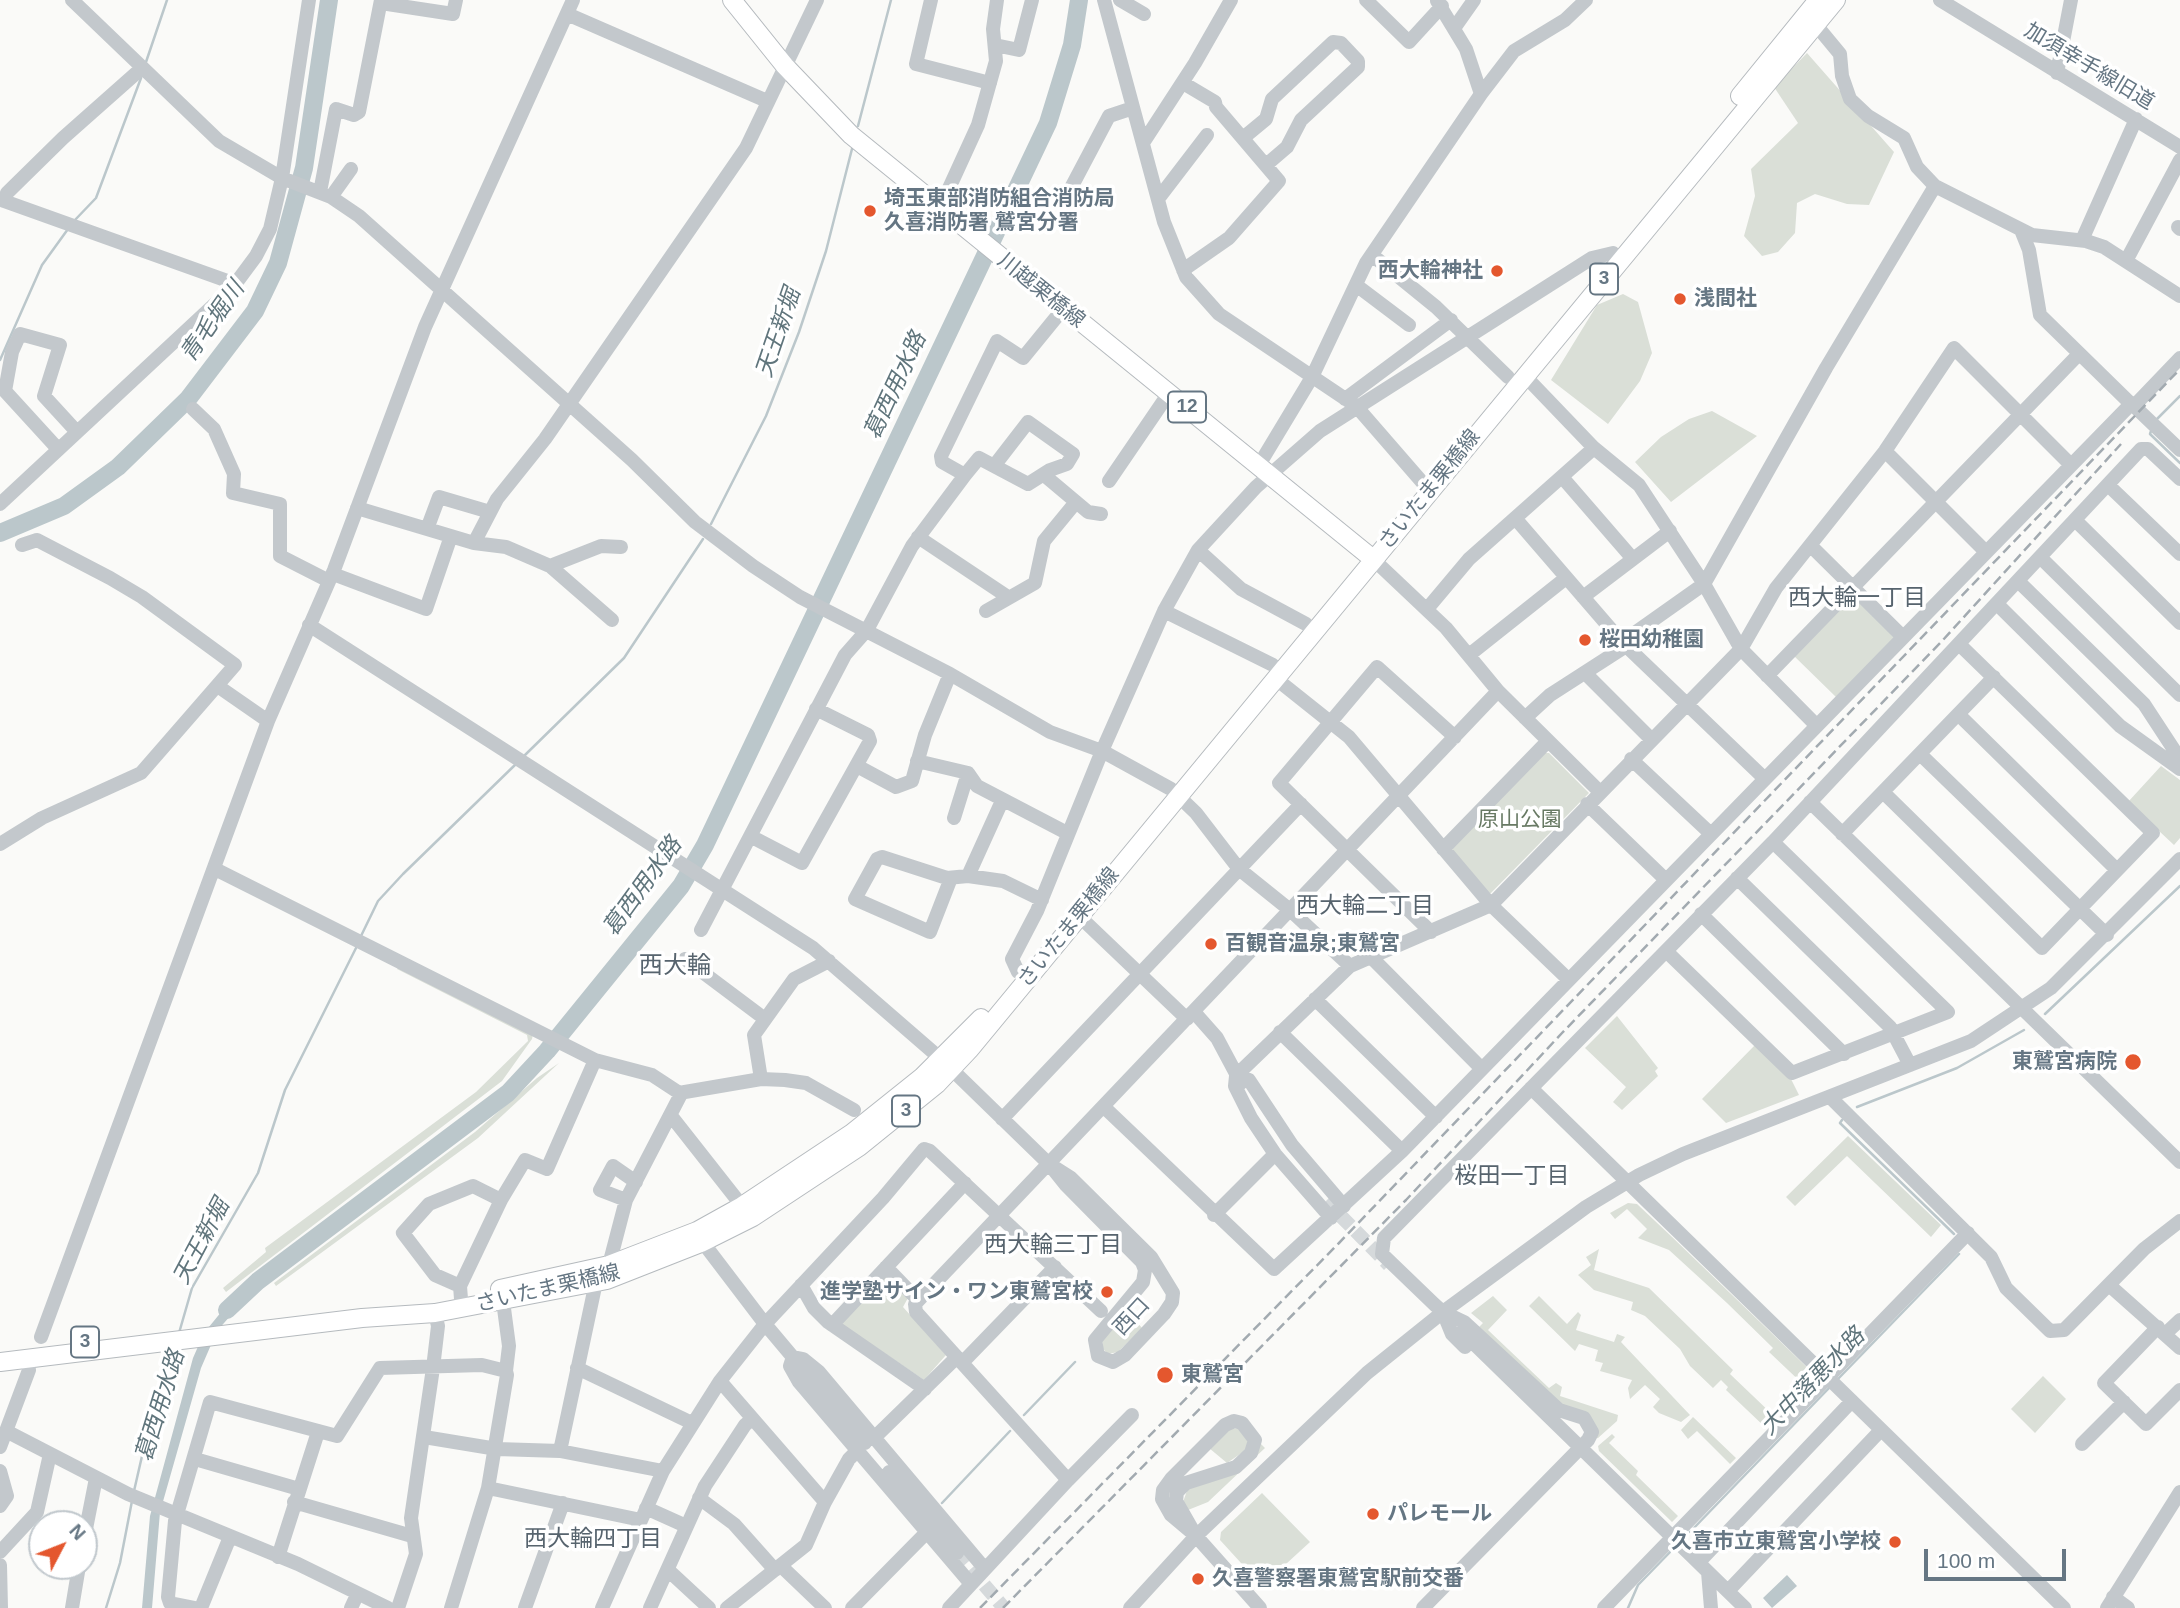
<!DOCTYPE html>
<html>
<head>
<meta charset="utf-8">
<style>
	body { margin:0 }
	#map { position:relative; width:2180px; height:1608px; overflow:hidden; background:#fafaf8; font-family:Arial,sans-serif }
	canvas { display:block }
	.north { position:absolute; left:28px; top:1510px; width:70px; height:70px; box-sizing:border-box; background:#fff; border:2px solid #c1c8cd; border-radius:50%; rotate:48deg; font-size:19px; font-weight:700; line-height:28px; text-align:center; color:#657683 }
	.north::after { content:''; display:block; margin:auto; width:24px; height:32px; background:#e4572e; clip-path:polygon(50% 0,100% 100%,50% 72%,0 100%) }
	.scale { position:absolute; left:1924px; top:1549px; width:142px; height:32px; box-sizing:border-box; border:4px solid #657683; border-top:0; padding-left:9px; font-size:21px; line-height:24px; white-space:nowrap; color:#657683; -webkit-text-stroke:5px #fff; paint-order:stroke }
</style>
</head>
<body>
<div id="map">
<canvas width="2180" height="1608"></canvas>
<div class="north">N</div>
<div class="scale">100 m</div>
</div>
<script>
const g = document.querySelector('canvas').getContext('2d');
g.lineJoin = 'round';
function fillPath(path, color) { g.fillStyle = color; g.fill(path, 'evenodd'); }
const toPath = rows => new Path2D(rows.map(r => 'M' + r).join(''));
function strokePath(path, color, width, dash) { g.strokeStyle = color; g.lineWidth = width; g.lineCap = dash ? 'butt' : 'round'; g.setLineDash(dash || []); g.stroke(path); }
function write(font, color, halo, rows, align = 'center') {
  g.font = font + ' Arial,"Noto Sans JP",sans-serif'; g.lineWidth = 7; g.setLineDash([]); g.textBaseline = 'middle'; g.strokeStyle = halo; g.fillStyle = color; for (const [text, x, y, turn = 0] of rows) {
    g.save(); g.translate(x, y); g.rotate((+turn || 0) * Math.PI / 180); g.textAlign = isNaN(turn) ? turn : align; if (halo) g.strokeText(text, 0, 0); g.fillText(text, 0, 0); g.restore();
  }
}
fillPath(toPath([
	[1807,53,1894,152,1869,205,1847,204,1815,194,1797,203,1795,233,1778,252,1762,256,1744,236,1755,196,1751,169,1798,123,1774,87],
	[1623,294,1638,302,1652,353,1640,381,1608,424,1551,380,1597,305],
	[1712,411,1757,436,1671,502,1635,462,1661,437,1689,419],
	[1851,595,1895,638,1837,698,1793,655],
	[1543,753,1549,753,1589,793,1489,895,1451,848],
	[2161,766,2180,780,2180,838,2174,845,2128,802],
	[399,966,533,1034,532,1039,502,1081,226,1292,223,1288,266,1252,265,1248,476,1092,528,1041,527,1035,397,969],
	[1617,1016,1658,1068,1655,1071,1658,1076,1622,1110,1613,1102,1626,1087,1585,1048],
	[1756,1044,1790,1077,1799,1095,1726,1123,1702,1099],
	[559,1063,478,1138,276,1286,274,1283,475,1132,537,1078],
	[1848,1136,1941,1225,1931,1237,1847,1156,1795,1206,1786,1197],
	[1628,1203,1637,1204,1671,1236,1816,1376,1818,1384,1802,1394,1807,1388,1769,1352,1773,1348,1727,1303,1669,1250,1638,1238,1647,1229,1627,1209,1615,1219,1610,1213],
	[1599,1249,1594,1270,1649,1288,1733,1370,1730,1374,1775,1417,1766,1428,1726,1390,1728,1387,1721,1380,1713,1388,1690,1366,1680,1349,1645,1316,1631,1310,1633,1302,1594,1290,1578,1275,1591,1265,1586,1257],
	[883,1276,889,1276,909,1296,903,1307,946,1355,924,1380,840,1323],
	[1493,1296,1507,1310,1488,1330,1549,1388,1556,1383,1562,1387,1560,1396,1618,1415,1617,1421,1598,1438,1593,1439,1595,1434,1562,1410,1477,1329,1483,1323,1471,1313],
	[1539,1296,1567,1324,1578,1312,1581,1315,1576,1330,1614,1342,1617,1334,1625,1337,1621,1342,1690,1415,1681,1422,1659,1413,1653,1407,1660,1399,1645,1385,1630,1399,1628,1388,1632,1380,1600,1371,1603,1363,1595,1361,1598,1350,1579,1344,1575,1351,1529,1306],
	[1130,1314,1142,1328,1118,1352,1108,1354,1103,1349,1102,1340,1123,1315],
	[2043,1376,2066,1399,2035,1433,2011,1409],
	[1693,1417,1736,1458,1730,1464,1697,1431,1688,1439,1681,1430],
	[1231,1428,1239,1429,1248,1440,1246,1450,1227,1463,1209,1448],
	[1612,1434,1615,1437,1609,1443,1638,1471,1636,1475,1678,1516,1672,1522,1599,1451,1598,1446],
	[1260,1443,1265,1448,1208,1502,1188,1510,1183,1502,1188,1488,1234,1473],
	[1262,1493,1310,1542,1262,1586,1220,1540,1221,1532]
]), '#dadfd7');
fillPath(toPath([
	[240,1289,246,1298,217,1331,201,1368,160,1512,152,1608,142,1608,150,1516,193,1358,204,1333],
	[1787,1575,1797,1586,1772,1608,1763,1598]
]), '#bbc7cb');
strokePath(toPath([
	[146,62,167,0],
	[858,126,891,0],
	[74,221,96,198,141,78],
	[0,360,42,265,68,229],
	[2155,421,2180,396],
	[2151,431,2150,434,2180,463],
	[711,524,766,416,799,332,826,251,853,145],
	[525,755,624,658,703,539],
	[361,936,378,901,403,874,517,763],
	[2045,1014,2180,886],
	[1857,1107,1957,1068,2024,1030],
	[1842,1120,1840,1123,1954,1234],
	[179,1333,192,1288,258,1173,285,1090,357,946],
	[1837,1380,1959,1254],
	[1024,1415,1075,1362],
	[134,1491,145,1443,174,1349],
	[942,1503,1010,1431],
	[1690,1532,1830,1387],
	[106,1608,120,1563,132,1501],
	[1628,1608,1638,1585,1673,1549]
]), '#bbc7cb', 2.5);
strokePath(toPath([
	[0,533,64,506,118,467,188,399,255,311,278,263,304,168,329,0],
	[227,1310,258,1281,508,1093,547,1051,681,886,705,845,1048,123,1072,45,1079,0]
]), '#bbc7cb', 18);
strokePath(toPath([
	[1326,1201,1389,1265],
	[957,1553,1004,1608]
]), '#d5d9db', 14, [14, 7]);
const major = toPath([
	[732,0,785,66,851,135,1373,559],
	[1740,96,1818,0],
	[500,1289,609,1265,697,1231,742,1206,852,1133,922,1077,981,1018],
	[0,1362,362,1318,435,1313,607,1280,701,1243,753,1217,859,1147,937,1084,970,1049,1836,0]
]);
strokePath(major, '#b5babe', 20);
strokePath(toPath([
	[72,0,219,141,282,178,331,197,359,216,632,460,695,522,753,566,800,597,950,674,1050,732,1102,751,1171,789,1196,813,1239,869,1290,910,1350,966],
	[931,0,916,64,990,83],
	[1104,0,1164,222,1186,277,1219,314,1356,406,1422,482],
	[1120,0,1144,14],
	[1366,0,1409,42,1442,6],
	[1940,0,2180,147],
	[1437,1,1466,49,1481,94],
	[381,3,453,14,456,0],
	[567,14,767,101],
	[1816,25,1840,54,1842,76,1850,99,1868,116,1904,138,1917,167,1935,186,2032,235,2086,241,2104,247,2180,296],
	[1455,27,1474,0],
	[995,45,1019,50,1032,0],
	[142,68,63,138,7,193,4,201,236,284],
	[2057,73,2071,0],
	[1243,138,1266,119,1272,99,1333,42,1341,43,1358,61,1358,67,1301,120,1287,147,1266,165],
	[1143,143,1195,63,1231,0],
	[1072,186,1109,116,1133,108],
	[320,192,336,109,354,115,359,112,381,0],
	[331,197,351,169],
	[1158,199,1207,135],
	[940,208,978,125,996,61,993,29,997,0],
	[2178,227,2180,229],
	[2082,240,2136,119],
	[1372,255,1436,307,1508,377],
	[2126,261,2180,160],
	[1183,270,1229,238,1279,181,1216,107,1215,102,1183,83],
	[1356,285,1409,325],
	[1524,375,1594,448,1639,485,1704,584,1741,649,1817,726],
	[1345,399,1451,320],
	[2131,404,2134,406,2180,358],
	[2134,406,2180,450],
	[193,409,214,429,234,474,233,493,280,504,280,556,329,581],
	[58,449,5,391,12,352,20,334,60,345,44,396,77,432],
	[1885,451,1986,552],
	[1259,465,1312,377,1366,263,1481,94,1514,51,1565,20,1586,0],
	[965,475,942,462,941,456,997,341,1023,358,1063,309],
	[1044,475,1088,512,1101,514],
	[1562,477,1633,559],
	[1109,481,1169,393],
	[2108,485,2180,554],
	[0,504,233,287,256,256,270,229,282,178,309,0],
	[357,508,474,543,497,499,545,439,746,148,817,0],
	[1515,518,1622,642,1765,779],
	[2075,520,2180,623],
	[427,529,439,497,490,512],
	[918,537,1008,597],
	[474,543,506,547,550,566,612,620],
	[1811,546,1903,637],
	[1198,550,1241,589,1306,624],
	[2041,558,2180,695],
	[550,566,601,546,621,547],
	[333,574,426,609,451,536],
	[2018,581,2144,704,2180,759],
	[1583,597,1670,531],
	[1997,604,2120,726,2180,769],
	[1427,609,1469,559,1594,448],
	[986,611,1035,583,1044,541,1076,502],
	[1164,611,1273,665],
	[309,625,813,948,941,1059,1049,1164,1065,1184,1142,1262,1145,1270,1143,1282,1095,1340,1098,1356,1113,1362,1125,1355,1164,1314,1172,1302,1173,1293,1151,1257,1071,1178,1049,1164],
	[1622,642,1704,584,1826,368,1935,186],
	[1469,655,1566,578],
	[1585,673,1651,739],
	[1767,676,2078,355],
	[1275,678,1349,737,1491,905,1569,980],
	[219,687,268,721],
	[1498,691,1600,792],
	[1959,715,2117,870],
	[1525,718,1550,695,1626,646],
	[1920,754,2107,935],
	[1631,759,1711,834],
	[917,761,968,773,977,786,1067,833],
	[857,766,896,787,912,781,925,735,950,674],
	[1883,792,2042,948,2153,833,1960,645],
	[1810,802,2180,1162],
	[1587,804,1666,880],
	[954,818,968,773],
	[1842,834,1994,677],
	[752,837,802,863,870,741,868,735,816,709],
	[0,844,42,818,141,773,235,665,142,597,110,578,37,540,22,545],
	[1443,849,1548,741],
	[215,869,595,1060,652,1075,681,1094,626,1200,609,1265],
	[968,876,1002,801],
	[951,878,930,932,855,899,877,859,882,857,947,878,968,876,1003,881,1042,900],
	[1737,878,1890,1027,1910,1065],
	[1701,914,1844,1054],
	[1079,916,1187,1019],
	[701,930,845,655,867,630,912,546,965,475,979,458,1028,484,1050,470,1067,464,1073,454,1028,422,994,466],
	[1431,932,1279,783,1377,667,1455,737],
	[1666,951,1792,1073,1948,1012,1773,842],
	[1371,957,1482,1069],
	[685,959,765,1019],
	[1018,972,1012,959,1037,911,1102,751,1164,611,1198,550,1256,487,1320,431,1592,258,1613,253],
	[1315,999,1436,1117],
	[1194,1012,1217,1038,1241,1083],
	[1280,1032,1402,1151],
	[1236,1076,1249,1080,1292,1145,1344,1206],
	[761,1079,754,1035,794,979,829,961],
	[1531,1088,2064,1608],
	[679,1093,761,1079,785,1080,806,1083,854,1110],
	[1831,1098,1991,1257,2006,1288,2050,1331,2064,1330,2144,1249,2180,1221],
	[1104,1107,1274,1269,1402,1151,2131,404,2040,315,2029,250,2021,230],
	[672,1117,742,1206],
	[1002,1119,1301,804],
	[626,1200,600,1190,613,1166,636,1182],
	[1214,1215,1275,1154],
	[1331,1218,1275,1154,1251,1118,1235,1086,1236,1076,1245,1067,1350,966,1491,905,1741,649,1776,588,1885,451,1954,348,2071,465],
	[698,1236,765,1324,865,1443],
	[886,1267,918,1300],
	[801,1285,814,1308,828,1322,925,1389],
	[2109,1285,2180,1348],
	[460,1286,435,1275,403,1233,429,1204,473,1186,501,1200],
	[461,1299,460,1286,501,1200,525,1160,547,1169,595,1060],
	[503,1301,509,1346,506,1371],
	[1443,1312,1452,1334,1465,1347],
	[832,1325,965,1183],
	[2158,1327,2104,1383,2146,1424,2180,1390],
	[1462,1332,1745,1608],
	[2165,1334,2180,1320],
	[41,1337,268,721,334,570,425,327,573,0],
	[962,1363,1055,1267],
	[577,1368,692,1423],
	[720,1381,825,1502],
	[6,1431,128,1494,298,1564,388,1608],
	[424,1437,497,1449,560,1451,663,1471],
	[874,1438,957,1357],
	[2082,1444,2124,1402],
	[0,1447,29,1370],
	[560,1451,596,1282],
	[195,1459,299,1489],
	[0,1471,7,1496,0,1506],
	[889,1472,957,1553],
	[1068,1480,1132,1415],
	[488,1488,641,1520],
	[699,1498,734,1524,775,1570],
	[294,1502,412,1536],
	[646,1508,686,1526],
	[1196,1536,1176,1501,1177,1492,1186,1483,1236,1467,1251,1453,1255,1440,1242,1423,1234,1421,1225,1425,1171,1479,1163,1490,1162,1499,1171,1515,1196,1536,1260,1608],
	[84,1539,96,1478],
	[0,1552,37,1512,50,1454],
	[278,1557,318,1432],
	[1699,1562,1852,1401],
	[0,1565,1,1608],
	[781,1566,825,1608],
	[668,1570,709,1608],
	[1708,1572,1711,1608],
	[971,1584,799,1382,790,1366,793,1357,803,1359,819,1372,985,1569],
	[1728,1591,1881,1430],
	[2113,1597,2128,1608],
	[72,1608,79,1566],
	[195,1608,170,1603,168,1597,175,1521,210,1402,337,1436,380,1368,482,1365,506,1371,507,1375,488,1488,451,1608],
	[201,1608,230,1537],
	[351,1608,357,1595],
	[398,1608,416,1554,411,1518,433,1368,438,1326,435,1313],
	[525,1608,563,1503],
	[602,1608,663,1471,720,1381,765,1324,883,1198,924,1149,930,1151,1101,1311],
	[650,1608,705,1486,745,1425,752,1419],
	[727,1608,806,1545,825,1502,849,1459,858,1450],
	[852,1608,927,1532],
	[949,1608,1068,1480,916,1312,915,1304,1498,691,1446,628,1373,559],
	[1130,1608,1196,1536,1367,1373,1443,1312,1586,1207,1639,1175,1683,1154,1971,1041,2051,988,2180,859],
	[1423,1608,1588,1440,1592,1432,1584,1418,1559,1410,1464,1322,1443,1312,1435,1305,1382,1254,1384,1238,1773,842,2141,449,2148,449,2180,479],
	[1604,1608,1968,1233],
	[2107,1608,2180,1492]
]), '#c3c8cc', 14);
strokePath(major, '#fff', 18);
strokePath(toPath([
	[980,1608,1339,1243,2180,369],
	[1003,1608,1406,1200,1562,1033,1943,640,2121,444]
]), '#a2aab0', 2.5, [10, 5]);
for (const [x, y, r, color] of [
	[870,211,7,"#e4572e"],
	[1497,271,7,"#e4572e"],
	[1680,299,7,"#e4572e"],
	[1585,640,7,"#e4572e"],
	[1211,944,7,"#e4572e"],
	[2133,1062,9,"#e4572e"],
	[1107,1292,7,"#e4572e"],
	[1165,1375,9,"#e4572e"],
	[1373,1514,7,"#e4572e"],
	[1895,1542,7,"#e4572e"],
	[1198,1579,7,"#e4572e"]
]) { const dot = new Path2D(); dot.arc(x, y, r, 0, 2 * Math.PI); g.fillStyle = color; g.fill(dot); strokePath(dot, '#fff', 2.5); }
for (const [x, y, w] of [
	[1604,279,28],
	[1187,407,38],
	[906,1111,28],
	[85,1342,28]
]) { const box = new Path2D(); box.roundRect(x - w / 2, y - 15.5, w, 31, 5); g.fillStyle = '#fff'; g.fill(box); strokePath(box, '#657683', 2); }
write('bold 19px', '#657683', null, [
	["3",1604,279],
	["12",1187,407],
	["3",906,1111],
	["3",85,1342]
]);
write('21px', '#657683', '#fff', [
	["加須幸手線旧道",2089,67,31],
	["川越栗橋線",1041,291,39],
	["さいたま栗橋線",1430,490,-51],
	["さいたま栗橋線",1069,928,-51],
	["さいたま栗橋線",548,1289,-13],
	["西口",1132,1317,-47]
]);
write('bold 21px', '#657683', '#fff', [
	["埼玉東部消防組合消防局",884,199],
	["久喜消防署 鷲宮分署",884,223],
	["西大輪神社",1483,271,"right"],
	["浅間社",1694,299],
	["桜田幼稚園",1599,640],
	["百観音温泉;東鷲宮",1225,944],
	["東鷲宮病院",2117,1062,"right"],
	["進学塾サイン・ワン東鷲宮校",1093,1292,"right"],
	["東鷲宮",1181,1375],
	["パレモール",1387,1514],
	["久喜市立東鷲宮小学校",1881,1542,"right"],
	["久喜警察署東鷲宮駅前交番",1212,1579]
], 'left');
write('21px', '#687a64', '#fff', [
	["原山公園",1520,820]
]);
write('italic 23px', '#60757c', '#fff', [
	["青毛堀川",213,322,-55],
	["天王新堀",779,333,-71],
	["葛西用水路",896,386,-65],
	["葛西用水路",643,887,-54],
	["天王新堀",202,1242,-62],
	["大中落悪水路",1813,1382,-46],
	["葛西用水路",161,1406,-73]
]);
write('23px', '#57646e', '#fff', [
	["西大輪一丁目",1857,599],
	["西大輪二丁目",1365,907],
	["桜田一丁目",1512,1177],
	["西大輪三丁目",1053,1246],
	["西大輪四丁目",593,1540]
]);
write('24px', '#57646e', '#fff', [
	["西大輪",675,966]
]);
</script>
</body>
</html>
